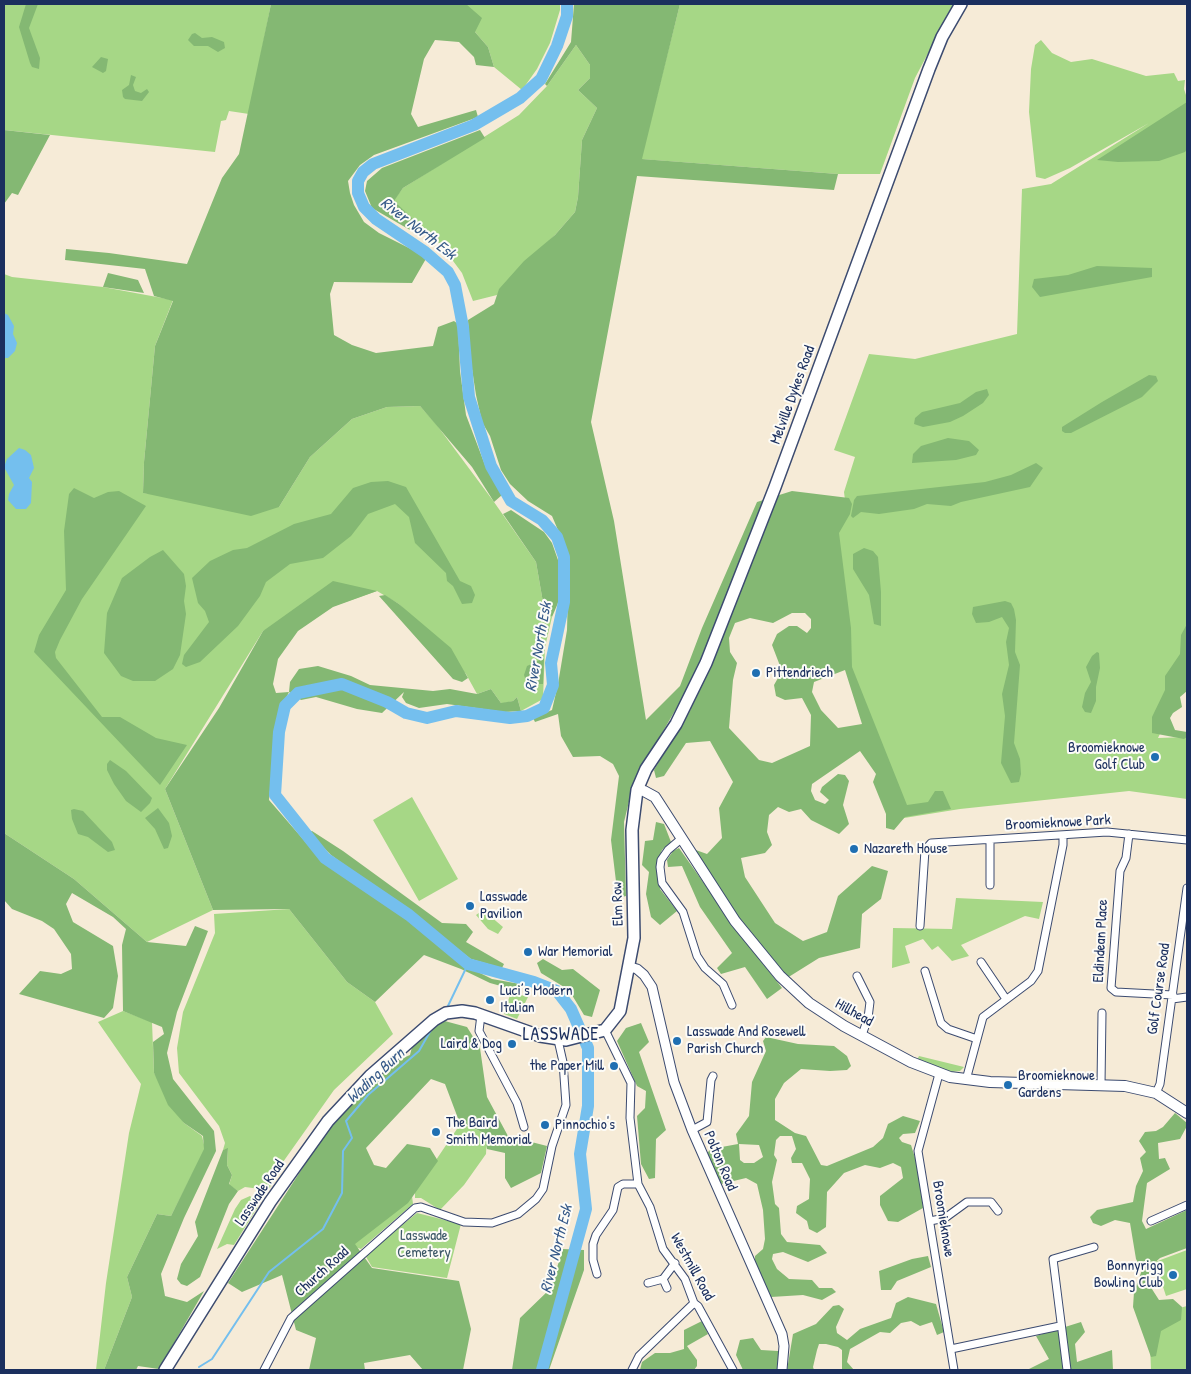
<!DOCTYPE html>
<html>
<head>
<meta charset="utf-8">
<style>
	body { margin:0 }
	#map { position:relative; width:1191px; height:1374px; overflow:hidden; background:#f6ebd7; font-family:"Patrick Hand",sans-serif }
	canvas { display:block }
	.frame { position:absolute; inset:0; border:5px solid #1b2f5e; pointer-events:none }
</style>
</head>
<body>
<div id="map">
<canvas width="1191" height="1374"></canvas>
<div class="frame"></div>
</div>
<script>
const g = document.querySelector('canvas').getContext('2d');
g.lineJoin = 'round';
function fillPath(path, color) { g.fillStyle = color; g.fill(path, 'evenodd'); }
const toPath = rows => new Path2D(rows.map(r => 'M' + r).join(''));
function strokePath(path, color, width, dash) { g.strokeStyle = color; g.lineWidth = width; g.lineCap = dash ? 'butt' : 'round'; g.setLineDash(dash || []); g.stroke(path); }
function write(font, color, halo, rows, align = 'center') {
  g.font = font + ' "Patrick Hand",sans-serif'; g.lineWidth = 4; g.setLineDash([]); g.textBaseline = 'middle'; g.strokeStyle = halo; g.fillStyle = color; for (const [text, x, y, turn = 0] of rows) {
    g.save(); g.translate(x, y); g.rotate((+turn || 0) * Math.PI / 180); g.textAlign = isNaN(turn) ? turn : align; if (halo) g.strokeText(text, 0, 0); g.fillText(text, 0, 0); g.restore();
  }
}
fillPath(toPath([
	[4,4,271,4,249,114,229,111,226,120,221,121,215,152,4,130],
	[433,4,560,4,560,10,550,43,537,69,522,90,494,67,488,47,475,32],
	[680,4,954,4,915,78,880,174,838,174,641,159],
	[1041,40,1052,53,1071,62,1092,59,1146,76,1174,73,1178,81,1185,80,1184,89,1187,98,1187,677,1158,738,1187,737,1187,799,1129,791,960,809,898,819,868,727,823,570,846,508,844,492,855,457,834,450,869,354,915,359,1017,334,1022,189,1051,184,1149,123,1070,168,1045,179,1036,177,1029,112,1031,69,1035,45],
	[576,45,590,65,590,78,578,90,597,108,582,140,578,197,575,212,555,235,509,279,497,295,473,301,462,273,442,246,393,201,403,188,519,115,547,86],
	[4,274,12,277,103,287,173,300,155,346,144,462,143,493,279,507,310,457,352,419,387,407,420,406,436,424,494,502,536,562,544,608,552,617,545,647,543,699,521,711,517,697,513,701,505,703,501,703,491,689,477,694,466,674,399,604,377,591,263,631,165,789,213,910,147,942,74,879,4,833],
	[412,797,458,879,419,901,373,820],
	[956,898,1043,902,1039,919,1025,916,961,945,969,956,952,961,938,946,932,950,923,939,905,946,910,963,892,968,893,928,952,929],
	[289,909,347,982,375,1002,393,1034,334,1090,283,1162,285,1164,268,1190,245,1187,238,1191,229,1185,232,1175,227,1165,228,1149,223,1150,225,1143,219,1126,179,1073,177,1048,183,1012,215,933,214,914],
	[483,910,503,927,498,934,488,929,476,915],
	[511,992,528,997,517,1019,504,1014],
	[123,1011,152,1022,154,1073,184,1123,202,1136,205,1149,171,1216,157,1214,127,1277,132,1297,104,1370,96,1370,106,1283,129,1133,141,1084,98,1022],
	[919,1056,964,1067,960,1071,949,1072,917,1060],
	[461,1123,487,1134,486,1154,464,1185,440,1210,421,1198,415,1198,415,1191],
	[250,1196,259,1203,257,1208,234,1245,227,1244,217,1249,235,1209,241,1200],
	[412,1196,413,1204,361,1249,352,1246,377,1219],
	[417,1213,461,1224,447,1278,372,1267,365,1255],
	[1187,1250,1187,1289,1166,1296,1155,1262],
	[1187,1306,1187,1370,1151,1370,1149,1316]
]), '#a6d786');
fillPath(toPath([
	[26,4,38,4,29,28,40,58,39,69,32,67,30,63,19,27],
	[271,4,466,4,482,18,475,32,488,47,494,67,476,65,474,57,459,42,435,40,424,59,411,114,418,127,476,110,478,117,374,155,360,165,348,181,350,193,354,205,364,222,379,233,427,257,412,283,334,282,330,294,334,335,352,345,376,353,433,346,438,327,454,321,458,324,460,371,466,415,485,465,502,495,494,502,472,467,420,406,387,407,352,419,310,457,279,507,251,516,143,493,144,462,155,346,173,301,154,296,145,269,65,260,66,249,109,253,187,264,222,178,239,154],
	[574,4,680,4,642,159,838,174,834,190,637,176,591,422,614,521,646,720,680,686,702,628,757,502,792,491,849,498,852,504,850,514,839,533,851,628,852,667,907,805,928,802,935,791,943,791,951,809,905,817,894,830,886,828,886,814,873,782,876,774,860,751,812,784,811,791,815,800,825,804,829,800,820,792,822,787,838,774,845,775,849,781,843,805,849,824,839,834,811,820,801,809,789,812,778,807,769,815,767,832,772,845,765,853,741,858,745,877,775,923,803,941,827,932,838,896,872,866,888,871,881,899,862,914,860,948,819,958,787,978,741,921,693,849,707,854,722,838,719,808,733,782,710,741,686,743,664,776,656,778,654,770,691,709,689,698,680,702,634,781,624,822,626,896,618,898,611,840,619,776,613,764,600,756,573,757,561,736,558,714,535,722,533,718,552,710,558,684,567,630,569,556,552,516,528,501,510,484,501,470,490,436,482,422,476,395,470,356,468,320,494,304,499,289,524,261,555,235,575,212,578,197,582,140,597,108,578,90,590,78,590,65,576,45,547,86,545,84,571,42],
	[792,613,805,613,811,619,811,628,807,633,797,626,789,626,777,634,772,645,782,671,774,685,776,696,785,700,802,698,811,715,810,746,772,763,759,760,729,728,733,680,737,663,730,652,729,638,735,623,750,618,773,623],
	[845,670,862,724,838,728,821,710,812,692,814,682],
	[195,33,202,38,212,37,224,42,225,48,218,52,208,46,194,46,188,40,192,34],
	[101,57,108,59,106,71,103,73,92,67],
	[131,75,136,77,133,85,135,91,141,93,147,89,149,92,142,101,125,99,123,97,122,90,129,85],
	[1187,102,1187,149,1185,152,1159,161,1118,162,1097,160],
	[4,130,50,135,18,195,12,193,4,204],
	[480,130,485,138,403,188,394,201,413,219,410,230,372,208,365,191,367,181,382,168],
	[1097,266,1152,268,1152,277,1040,297,1032,287,1034,279,1068,275],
	[108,273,138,280,144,293,103,287],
	[1149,375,1156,376,1158,381,1142,397,1071,433,1065,433,1062,431,1062,427,1102,402],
	[987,389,989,395,983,403,963,416,950,422,923,427,914,424,915,418,922,412,960,403,976,392],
	[948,438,969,441,979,450,976,455,956,460,912,463,913,454,921,446],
	[1036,463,1043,468,1030,487,961,502,951,506,927,504,914,509,879,514,861,512,853,518,851,516,854,500,857,496,985,482,1011,475],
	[388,481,406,487,460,581,471,586,475,595,472,603,462,604,453,586,447,581,446,573,415,543,409,517,395,504,368,514,351,536,323,558,290,564,266,582,260,596,238,626,200,662,186,667,182,664,184,655,209,622,205,611,198,603,192,578,210,561,233,550,247,548,294,524,331,514,353,488,371,482],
	[74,488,94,498,108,492,119,491,146,506,82,599,60,640,55,652,56,658,102,717,120,717,156,738,187,745,160,785,34,652,39,635,66,590,64,531,69,494],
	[511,510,544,532,552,543,558,560,559,581,558,603,552,617,544,608,536,562,503,514],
	[864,548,873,551,878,557,881,592,881,626,874,624,869,595,853,569,853,554],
	[163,550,184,574,186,586,184,601,186,614,180,655,173,669,155,681,133,681,121,676,104,653,107,613,122,578,150,557],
	[333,581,377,591,333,607,298,631,278,659,273,684,276,693,289,692,290,682,299,669,318,666,351,676,370,685,433,691,450,689,477,694,491,689,501,703,513,701,517,697,521,711,505,712,447,704,419,708,406,703,402,697,404,692,382,713,357,709,316,697,301,700,289,692,280,711,276,732,269,800,322,861,403,916,458,962,492,979,520,984,519,991,490,983,461,969,424,955,375,1002,347,982,289,909,213,910,165,789,219,708,263,631],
	[385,595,399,604,451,648,468,678,462,682,453,679,379,596],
	[1005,601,1011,603,1014,609,1016,620,1015,652,1020,665,1014,743,1020,759,1021,774,1019,782,1011,783,1001,763,1005,716,1002,694,1009,665,1006,642,1009,628,1002,617,989,622,976,623,972,614,973,607],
	[1187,624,1187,691,1180,697,1182,707,1173,713,1170,718,1175,730,1187,732,1187,737,1184,739,1152,733,1152,717,1165,690,1165,676,1180,654,1181,635],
	[1097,652,1099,653,1100,668,1096,687,1096,701,1091,713,1085,712,1082,707,1085,693,1091,682,1086,667,1092,656],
	[544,658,543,684,527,684,524,675,527,666],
	[110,760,126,771,152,798,150,803,141,812,126,801,114,784,107,770,107,764],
	[158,808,169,823,172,836,168,848,164,849,155,829,145,818],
	[74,809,83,811,112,842,115,850,108,852,88,837,78,834,72,819,71,810],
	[656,822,664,824,671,842,662,850,658,861,660,889,677,911,660,925,651,917,646,894,649,872,642,865,645,841,653,840],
	[312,831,343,851,442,923,466,924,473,932,466,942,504,964,502,968,471,959,331,855,308,832],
	[4,833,74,879,147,942,186,946,195,926,208,931,177,1012,167,1053,173,1079,214,1131,216,1151,184,1218,161,1274,165,1296,187,1302,204,1291,159,1369,138,1366,136,1370,104,1370,132,1297,127,1277,157,1214,171,1216,204,1149,203,1136,184,1123,168,1105,154,1073,153,1042,164,1034,162,1027,123,1011,122,945,126,929,113,917,72,893,66,904,73,922,113,946,118,976,113,1008,104,1018,19,994,40,971,61,974,72,969,71,954,54,929,42,921,12,909,4,900],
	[679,848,737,930,782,988,767,999,745,967,721,974,717,968,732,953,700,907,682,866,668,867,667,860,673,851],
	[543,959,562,970,573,969,600,990,592,1017,584,1015,569,990,541,973,537,963],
	[441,1020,467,1027,480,1048,487,1097,508,1136,547,1146,541,1173,511,1188,505,1178,505,1153,487,1149,484,1133,459,1121,445,1084,431,1079,366,1148,374,1165,386,1168,407,1144,430,1148,438,1161,408,1203,355,1244,372,1268,459,1281,471,1329,463,1370,423,1370,410,1355,364,1363,365,1370,309,1370,316,1338,296,1330,282,1275,242,1292,228,1283,333,1121,392,1063,410,1055,413,1043],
	[641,1023,649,1042,639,1052,666,1130,656,1139,655,1178,649,1179,641,1164,637,1116,645,1108,646,1091,637,1086,617,1041,626,1028],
	[766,1037,798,1044,834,1046,847,1056,851,1066,847,1070,830,1071,801,1069,784,1083,775,1099,775,1120,795,1133,806,1136,821,1165,827,1166,873,1147,883,1138,888,1124,903,1116,920,1121,915,1133,903,1134,899,1138,902,1142,911,1145,920,1174,923,1208,898,1222,888,1221,880,1205,880,1196,903,1178,901,1167,893,1163,880,1168,865,1165,844,1173,827,1192,826,1227,817,1233,809,1229,807,1221,796,1213,797,1206,809,1199,810,1179,802,1163,792,1163,791,1158,796,1149,792,1136,780,1136,776,1140,774,1155,777,1160,772,1182,775,1204,779,1208,781,1234,787,1242,820,1245,827,1253,808,1262,783,1252,773,1254,772,1259,777,1269,789,1279,812,1280,819,1288,832,1288,836,1292,822,1300,803,1295,771,1297,755,1262,755,1256,763,1249,765,1239,763,1210,757,1184,746,1178,721,1184,708,1158,708,1152,711,1149,738,1144,736,1134,749,1116,752,1082,766,1051,763,1041],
	[739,1144,759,1145,763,1157,754,1163,744,1163,740,1160],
	[1175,1113,1187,1123,1187,1126,1180,1139,1158,1143,1159,1159,1165,1158,1170,1169,1147,1183,1142,1221,1146,1229,1187,1210,1187,1248,1160,1258,1149,1268,1150,1286,1159,1300,1173,1299,1182,1307,1181,1320,1161,1331,1156,1356,1151,1357,1133,1307,1134,1292,1142,1270,1136,1259,1130,1223,1115,1220,1101,1226,1093,1223,1090,1217,1097,1210,1133,1202,1136,1186,1143,1171,1140,1158,1146,1152,1139,1141,1145,1132,1156,1131,1163,1127],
	[228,1148,227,1165,232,1175,229,1184,238,1191,229,1204,200,1277,187,1286,181,1284,177,1279,181,1264,198,1236,195,1222,223,1150],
	[563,1249,584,1250,584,1270,549,1370,512,1370,520,1318,550,1289],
	[928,1256,931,1267,897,1281,891,1290,881,1290,879,1271,912,1259],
	[908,1297,936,1304,944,1332,937,1335,932,1322,920,1326,911,1321,901,1323,890,1333,880,1332,850,1349,847,1362,854,1370,842,1370,842,1350,838,1347,826,1344,819,1344,817,1350,813,1367,814,1370,787,1370,793,1334,816,1324,833,1306,839,1305,844,1309,836,1327,837,1333,847,1340,860,1329,891,1318,896,1303],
	[702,1321,708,1334,687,1346,697,1360,697,1366,694,1370,640,1370,642,1362,655,1353,670,1353,684,1349,684,1330],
	[1081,1322,1085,1332,1075,1344,1077,1362,1112,1350,1113,1370,1027,1370,1049,1359,1036,1336],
	[753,1338,761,1350,778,1351,778,1370,743,1370,736,1355,740,1340]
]), '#84b873');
fillPath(toPath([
	[4,313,8,315,14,326,13,334,17,343,15,351,8,358,4,358],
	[19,448,25,450,31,455,34,468,29,478,32,482,31,503,26,509,16,509,8,500,9,494,14,485,4,467,7,459]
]), '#74bfee');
strokePath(toPath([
	[447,1008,468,964],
	[199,1367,212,1359,269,1272,323,1229,342,1193,343,1151,352,1138,346,1121,368,1095,419,1051,431,1030]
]), '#74bfee', 2);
strokePath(toPath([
	[542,1370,586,1209,580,1154,588,1106,588,1048,571,1009,557,991,534,982,468,964,409,915,325,858,275,795,279,732,285,706,298,693,342,684,387,702,406,713,427,718,456,711,510,718,527,716,544,708,553,685,551,663,564,602,564,557,557,537,542,520,511,501,491,466,469,397,463,327,455,285,448,272,425,252,376,219,364,207,358,193,358,181,363,172,373,164,474,125,520,98,541,79,557,46,567,16,567,4]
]), '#74bfee', 12);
const minor = toPath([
	[1129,834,1126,858,1120,871,1111,988,1116,992,1173,995],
	[681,839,668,850,661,860,660,867,662,883,683,912,697,956,705,968,723,984,732,1005],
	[990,885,990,840],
	[920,926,925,850,931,843,1107,832,1187,840],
	[981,962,1006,999],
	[925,971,941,1023,948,1029,977,1039],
	[857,976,870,1002,868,1018,862,1035],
	[1172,999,1187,997],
	[481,1015,479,1031,517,1103,524,1127],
	[605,1030,631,1083,630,1118,638,1184,650,1207,663,1249,685,1279,694,1303,698,1306,733,1370],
	[939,1074,918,1151,954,1370],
	[966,1080,983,1017,1031,981,1038,971,1063,845,1063,836],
	[1101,1085,1102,1013],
	[1156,1093,1160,1084,1187,888],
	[692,1130,707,1122,711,1080,713,1076],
	[930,1221,945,1218,967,1202,991,1202,998,1211],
	[1151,1221,1187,1205],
	[597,1274,593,1260,593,1244,596,1235,613,1210,618,1187,623,1184,638,1184],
	[663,1279,667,1288],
	[648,1283,663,1279,675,1263],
	[951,1349,1060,1326],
	[264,1370,291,1318,415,1208,421,1207,464,1222,492,1223,518,1214,536,1199,543,1189,552,1146,566,1105,563,1062,558,1040],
	[632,1370,639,1356,694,1303],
	[1067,1370,1053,1259,1094,1247]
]);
const tertiary = toPath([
	[630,967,637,969,644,975,652,987,674,1082,692,1130,782,1334,784,1346,782,1370]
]);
const secondary = toPath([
	[637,790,644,791,655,797,735,921,780,976,809,1003,844,1026,911,1062,950,1077,990,1082,1125,1086,1156,1093,1187,1113]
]);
const primary = toPath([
	[165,1370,270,1202,328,1121,370,1076,434,1020,446,1013,462,1011,475,1013,540,1036,566,1040,605,1030,620,1011,634,938,632,830,637,790,646,769,676,724,706,663,775,487,929,69,942,37,961,4]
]);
strokePath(minor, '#3c4b70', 9);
strokePath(tertiary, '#3c4b70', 11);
strokePath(secondary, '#3c4b70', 12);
strokePath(primary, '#3c4b70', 14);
strokePath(minor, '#fff', 7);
strokePath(tertiary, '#fff', 9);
strokePath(secondary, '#fff', 10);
strokePath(primary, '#fff', 11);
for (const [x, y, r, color] of [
	[756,673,5,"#1f6fb2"],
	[1155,757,5,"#1f6fb2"],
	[854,849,5,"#1f6fb2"],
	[470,906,5,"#1f6fb2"],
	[528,952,5,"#1f6fb2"],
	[490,1000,5,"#1f6fb2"],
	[677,1041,5,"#1f6fb2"],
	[512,1044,5,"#1f6fb2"],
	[614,1066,5,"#1f6fb2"],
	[1008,1085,5,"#1f6fb2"],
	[545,1125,5,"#1f6fb2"],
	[436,1132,5,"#1f6fb2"],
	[1173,1275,5,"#1f6fb2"]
]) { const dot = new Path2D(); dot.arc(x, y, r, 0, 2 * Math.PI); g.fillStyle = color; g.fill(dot); strokePath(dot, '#fdfcf7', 2); }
write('15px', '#1b2f5e', '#fdfcf7', [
	["Melville Dykes Road",793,395,-70],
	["Broomieknowe Park",1058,823,-3],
	["Elm Row",618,904,-92],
	["Eldindean Place",1101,941,-87],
	["Golf Course Road",1159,989,-82],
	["Hillhead",854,1013,29],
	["Polton Road",720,1161,67],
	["Lasswade Road",260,1193,-56],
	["Broomieknowe",943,1219,81],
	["Westmill Road",692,1267,61],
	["Church Road",322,1272,-42]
]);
write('15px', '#1b2f5e', '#fdfcf7', [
	["Pittendriech",766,673],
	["Broomieknowe",1145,748,"right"],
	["Golf Club",1145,765,"right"],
	["Nazareth House",864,849],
	["Lasswade",480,897],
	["Pavilion",480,914],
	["War Memorial",538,952],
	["Luci’s Modern",500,991],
	["Italian",500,1008],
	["Lasswade And Rosewell",687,1032],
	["Parish Church",687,1049],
	["Laird & Dog",502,1044,"right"],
	["the Paper Mill",604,1066,"right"],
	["Broomieknowe",1018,1076],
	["Gardens",1018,1093],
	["The Baird",446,1123],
	["Smith Memorial",446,1140],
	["Pinnochio's",555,1125],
	["Bonnyrigg",1163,1266,"right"],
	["Bowling Club",1163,1283,"right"]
], 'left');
write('15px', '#3e5968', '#fdfcf7', [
	["Lasswade",424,1236],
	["Cemetery",424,1253]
]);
write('italic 16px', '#365a89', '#fdfcf7', [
	["River North Esk",418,229,38],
	["River North Esk",539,647,-80],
	["Wading Burn",376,1076,-43],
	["River North Esk",557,1249,-76]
]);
g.letterSpacing = '1px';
write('18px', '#1b2f5e', '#fdfcf7', [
	["LASSWADE",561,1035]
]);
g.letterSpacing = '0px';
</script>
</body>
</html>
